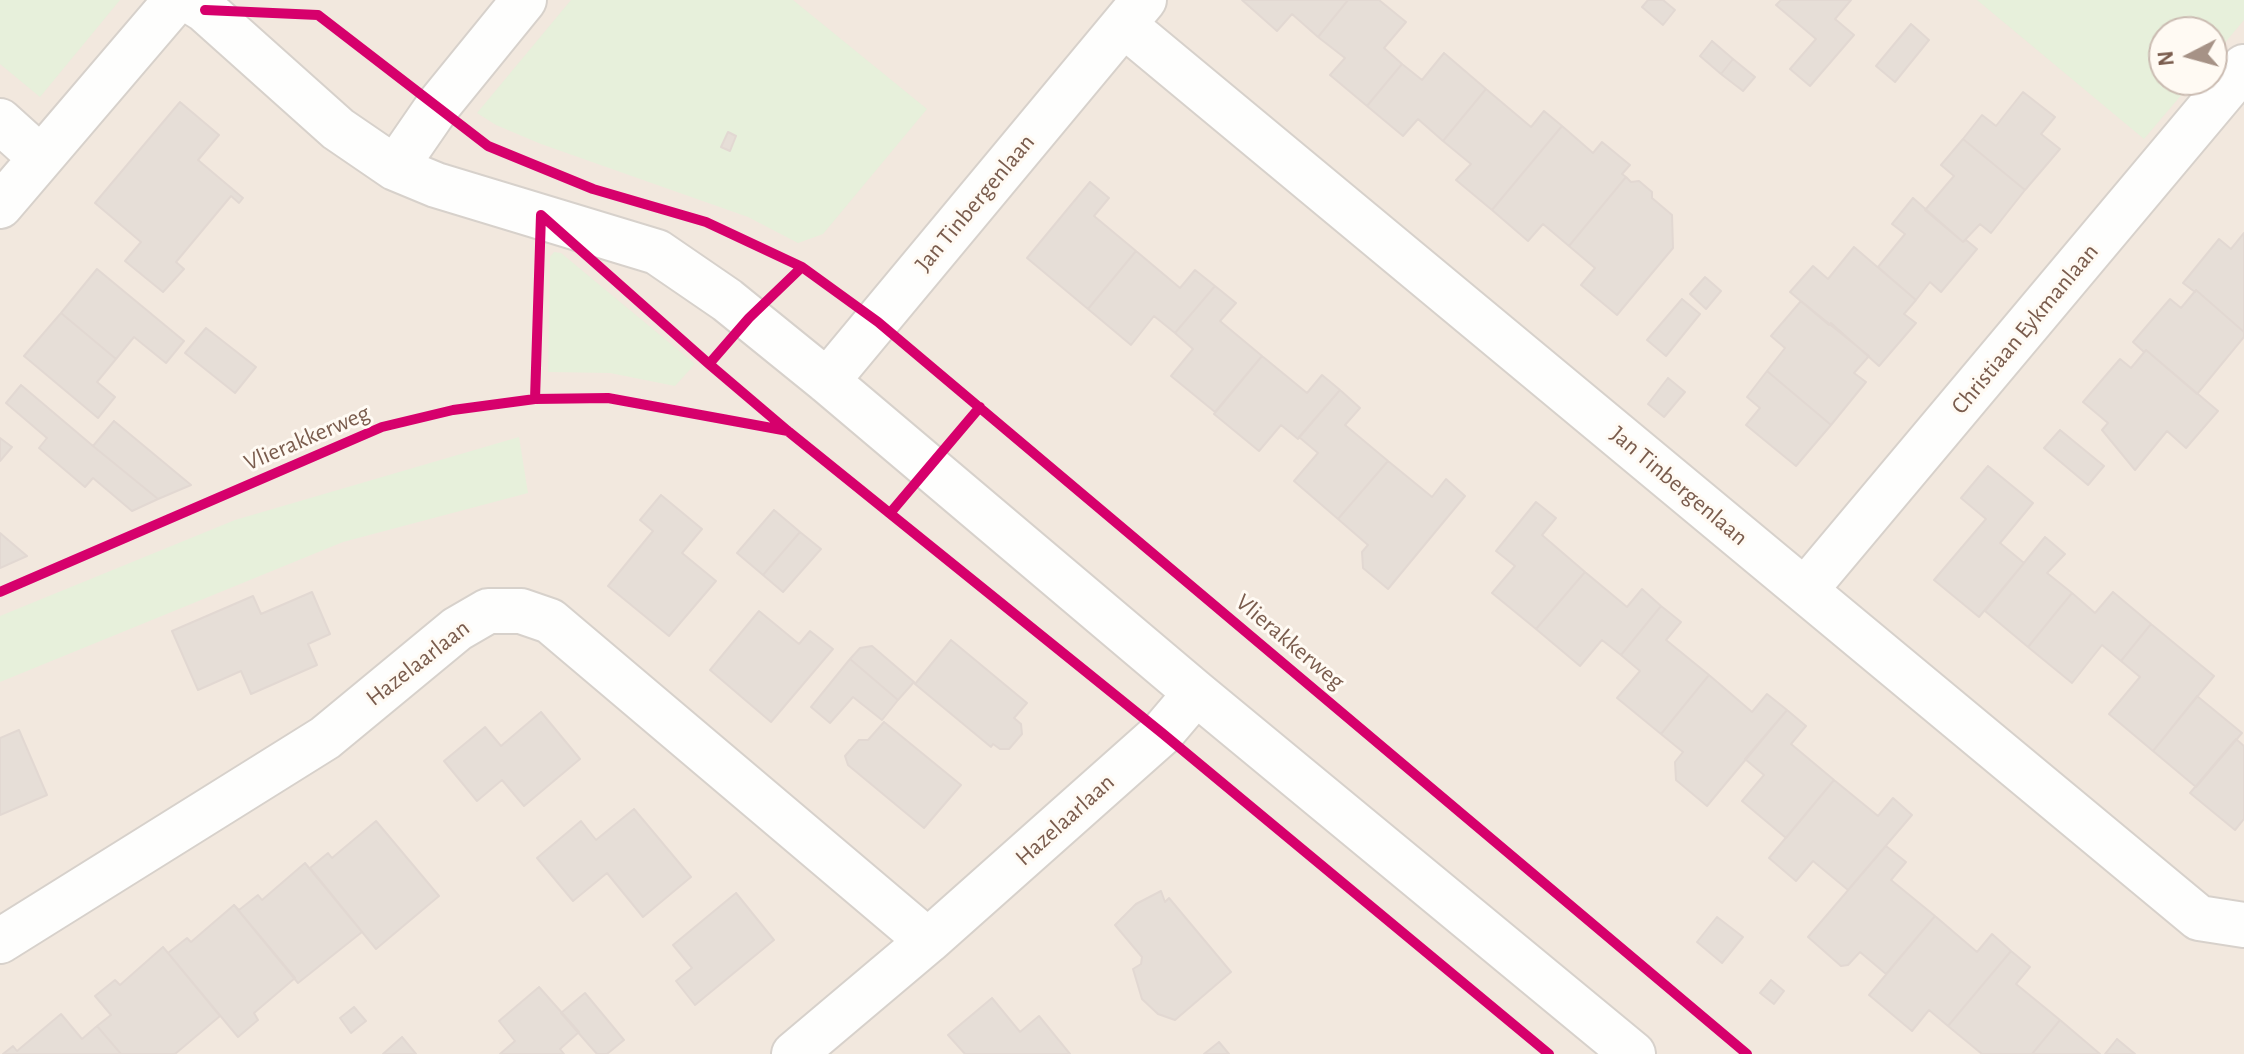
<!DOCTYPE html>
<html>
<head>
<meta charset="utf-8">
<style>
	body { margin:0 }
	#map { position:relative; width:2244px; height:1054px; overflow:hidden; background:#f9f5f0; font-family:"Alegreya Sans",sans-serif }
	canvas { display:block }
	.north { position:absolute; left:2148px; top:16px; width:80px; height:80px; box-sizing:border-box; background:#fffaf3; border:2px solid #cabbb1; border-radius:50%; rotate:264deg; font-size:22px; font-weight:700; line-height:32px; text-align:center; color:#7a5c4d }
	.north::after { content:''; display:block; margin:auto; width:28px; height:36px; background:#a69286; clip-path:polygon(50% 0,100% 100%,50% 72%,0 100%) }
</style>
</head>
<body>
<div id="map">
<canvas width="2244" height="1054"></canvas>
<div class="north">N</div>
</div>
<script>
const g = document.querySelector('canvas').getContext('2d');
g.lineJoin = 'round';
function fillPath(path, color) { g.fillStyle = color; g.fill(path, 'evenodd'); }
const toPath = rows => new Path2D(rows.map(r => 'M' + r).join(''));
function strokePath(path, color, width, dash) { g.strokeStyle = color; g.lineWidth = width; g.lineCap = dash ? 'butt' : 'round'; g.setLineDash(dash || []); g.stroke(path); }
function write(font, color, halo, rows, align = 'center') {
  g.font = font + ' "Alegreya Sans",sans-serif'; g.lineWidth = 6; g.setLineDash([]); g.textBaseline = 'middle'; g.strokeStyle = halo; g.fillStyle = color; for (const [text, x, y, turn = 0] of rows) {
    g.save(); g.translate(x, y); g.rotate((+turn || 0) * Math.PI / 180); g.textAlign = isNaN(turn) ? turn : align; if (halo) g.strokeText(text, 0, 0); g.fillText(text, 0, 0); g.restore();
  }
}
fillPath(toPath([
	[0,0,2244,0,2244,1054,0,1054],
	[2164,32,2212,32,2212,80,2164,80]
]), '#f2e8de');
fillPath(toPath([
	[0,0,120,0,40,97,0,64],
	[571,0,793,0,927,109,823,234,798,243,748,217,541,144,496,125,477,113],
	[1977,0,2244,0,2244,20,2212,58,2212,32,2164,32,2164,80,2194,80,2144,139],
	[554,252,561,253,695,364,675,386,610,373,548,372,550,257],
	[519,437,528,493,343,542,0,682,0,616,235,520]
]), '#e7f0db');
const building = toPath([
	[1242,0,1348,0,1318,37,1292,14,1277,31,1242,0],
	[1348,0,1379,0,1406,22,1384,48,1402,64,1367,106,1330,75,1345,58,1318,37,1348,0],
	[1648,0,1663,0,1675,10,1663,25,1642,7,1648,0],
	[1781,0,1851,0,1835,19,1854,35,1810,86,1790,69,1816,39,1776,5,1781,0],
	[1911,24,1929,40,1895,82,1876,66,1911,24],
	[1712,41,1733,59,1721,74,1700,56,1712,41],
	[1444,53,1486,89,1443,141,1418,119,1403,136,1367,106,1402,64,1422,80,1444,53],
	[1733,59,1755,77,1743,91,1721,74,1733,59],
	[1486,89,1531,127,1544,111,1562,126,1492,210,1456,180,1471,164,1443,141,1486,89],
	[2023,92,2055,117,2041,134,2060,149,2025,190,1963,139,1982,115,1996,126,2023,92],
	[180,102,219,135,198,160,243,198,239,203,231,196,176,262,184,269,163,292,125,261,141,242,95,203,180,102],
	[1562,126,1593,153,1602,142,1630,165,1622,174,1626,177,1569,246,1543,224,1528,241,1492,210,1562,126],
	[728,132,736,136,730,151,721,147,728,132],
	[1963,139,2025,190,1991,233,1980,224,1963,242,1925,210,1954,176,1941,165,1963,139],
	[1626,177,1631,182,1639,181,1652,192,1652,198,1672,215,1673,248,1617,315,1581,285,1595,268,1569,246,1626,177],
	[1090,182,1109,198,1094,216,1136,251,1088,309,1027,258,1090,182],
	[1913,198,1963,242,1966,240,1977,249,1941,292,1930,282,1916,300,1878,267,1905,234,1892,224,1913,198],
	[2244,233,2244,332,2196,290,2195,292,2183,283,2219,239,2231,249,2244,233],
	[1854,247,1916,300,1904,314,1916,323,1879,366,1831,323,1829,325,1790,292,1813,266,1828,279,1854,247],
	[1136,251,1180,288,1195,270,1215,286,1175,333,1154,316,1131,345,1088,309,1136,251],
	[97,269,184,341,166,363,134,337,116,359,61,313,97,269],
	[1705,277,1721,291,1706,309,1690,294,1705,277],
	[1215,286,1236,303,1220,321,1262,356,1215,412,1171,376,1193,349,1175,333,1215,286],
	[2196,290,2244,332,2244,337,2197,394,2146,350,2144,352,2133,342,2170,299,2181,308,2196,290],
	[1682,299,1700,314,1666,356,1647,340,1682,299],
	[1801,301,1869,356,1854,373,1866,382,1831,425,1767,371,1785,348,1771,336,1801,301],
	[61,313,116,359,97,382,115,397,98,418,24,356,61,313],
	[206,328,256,367,235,393,185,353,206,328],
	[2146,350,2218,411,2186,448,2167,431,2135,470,2102,430,2108,423,2083,402,2120,359,2131,368,2146,350],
	[1262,356,1307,393,1322,375,1340,390,1298,439,1281,425,1259,451,1214,414,1262,356],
	[1767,371,1831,425,1796,466,1746,425,1760,408,1747,397,1767,371],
	[1668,378,1685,392,1664,417,1648,404,1668,378],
	[21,385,93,446,158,499,132,511,93,478,85,487,39,448,47,438,6,403,21,385],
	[1340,390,1360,408,1345,425,1388,461,1338,519,1294,481,1318,453,1299,437,1340,390],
	[114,421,191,485,158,499,93,446,114,421],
	[2060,430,2104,466,2088,485,2044,448,2060,430],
	[0,438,12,447,0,461,0,438],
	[1388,461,1432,497,1446,479,1465,496,1388,589,1363,568,1362,552,1368,545,1338,519,1388,461],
	[1988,466,2033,503,2000,543,2024,563,1979,617,1934,580,1986,519,1961,498,1988,466],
	[661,495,702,529,682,553,716,581,669,636,608,586,653,531,640,520,661,495],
	[1536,502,1556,518,1542,535,1585,572,1536,629,1492,593,1515,566,1496,551,1536,502],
	[774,510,800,532,763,575,737,553,774,510],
	[800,532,821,549,783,592,763,575,800,532],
	[0,533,27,556,0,568,0,533],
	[2045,537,2065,554,2047,573,2072,593,2028,647,1985,611,2045,537],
	[1585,572,1627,607,1642,589,1661,606,1621,655,1602,640,1580,666,1536,629,1585,572],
	[312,592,330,634,308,644,317,665,251,694,241,671,198,690,172,631,253,596,261,614,312,592],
	[2113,592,2151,624,2121,661,2102,645,2072,683,2028,647,2072,593,2095,613,2113,592],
	[1661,606,1681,622,1666,640,1709,675,1661,734,1617,698,1640,671,1621,655,1661,606],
	[759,611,799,644,810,631,833,649,771,722,710,670,759,611],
	[2151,624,2214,676,2153,751,2109,714,2140,677,2121,661,2151,624],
	[951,640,1027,703,1014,718,1021,724,1022,734,1009,749,1000,749,993,744,991,747,915,684,951,640],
	[872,646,914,682,898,700,850,659,860,648,872,646],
	[850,659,898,700,882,720,853,697,830,723,811,707,850,659],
	[1709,675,1752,712,1767,694,1787,710,1707,806,1676,780,1675,762,1683,752,1661,734,1709,675],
	[2197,696,2242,733,2196,787,2153,751,2197,696],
	[1787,710,1806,726,1791,744,1834,780,1786,838,1742,801,1764,775,1745,759,1787,710],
	[541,712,580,759,524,806,502,780,477,801,444,761,485,727,501,746,541,712],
	[884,722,961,785,924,828,848,765,845,756,859,740,868,740,884,722],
	[19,730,47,795,0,815,0,738,19,730],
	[2236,739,2244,746,2244,819,2235,830,2190,793,2236,739],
	[1834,780,1878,816,1893,798,1912,815,1848,890,1813,861,1796,881,1769,858,1834,780],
	[634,809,691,877,643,917,607,873,573,901,537,858,581,821,596,840,634,809],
	[376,821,439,896,376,949,310,868,328,853,332,858,376,821],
	[1886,846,1906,862,1891,880,1935,916,1886,974,1860,952,1848,965,1841,966,1808,937,1886,846],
	[305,863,362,932,298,983,234,905,239,910,258,895,262,900,305,863],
	[1161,891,1165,902,1169,898,1231,972,1175,1020,1158,1014,1142,999,1133,969,1141,964,1142,957,1115,925,1136,904,1161,891],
	[736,893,774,940,695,1005,676,981,692,968,673,945,736,893],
	[234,905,295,978,254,1013,258,1020,238,1037,163,947,168,953,187,938,191,942,234,905],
	[1935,916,1977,952,1992,934,2011,951,1948,1026,1929,1010,1912,1031,1869,995,1935,916],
	[1717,917,1743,937,1722,963,1697,942,1717,917],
	[163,947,220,1016,175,1054,121,1054,97,1026,111,1015,95,996,115,980,120,985,163,947],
	[2011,951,2030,967,2016,984,2060,1020,2032,1054,1982,1054,1948,1026,2011,951],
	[1771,980,1784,991,1774,1004,1760,993,1771,980],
	[539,987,579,1032,560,1049,564,1054,500,1054,515,1041,499,1021,539,987],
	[585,993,624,1040,607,1054,597,1054,561,1013,585,993],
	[992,998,1020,1032,1039,1016,1070,1054,965,1054,948,1035,992,998],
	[354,1007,366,1021,351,1033,340,1018,354,1007],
	[61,1014,82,1039,97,1026,121,1054,3,1054,13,1046,17,1051,61,1014],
	[2060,1020,2100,1054,2032,1054,2060,1020],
	[402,1037,416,1054,383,1054,402,1037],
	[2117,1039,2135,1054,2105,1054,2117,1039],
	[1219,1042,1229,1054,1204,1054,1219,1042]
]);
fillPath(building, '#e6ded7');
strokePath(building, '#e2d8d2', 2);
const minor = toPath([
	[189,0,205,10,338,129,395,168,436,185,657,252,727,300,827,381,1196,693,1633,1054],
	[1124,25,2199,918,2244,925],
	[0,121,41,158],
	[395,168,437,107,524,0],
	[0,206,176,0],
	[827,381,1144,0],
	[1805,590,2244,67],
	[0,941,325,738,457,629,488,611,521,611,550,621,928,941],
	[794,1054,928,941,1162,733,1196,693]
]);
strokePath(minor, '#d7d1cb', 48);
strokePath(minor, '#fefefd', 44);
strokePath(toPath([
	[205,10,318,15,488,146,593,189,706,222,802,267,878,322,1747,1054],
	[541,215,709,364,789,432,1162,733,1549,1054],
	[709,364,749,318,802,267],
	[535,399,541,215],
	[891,512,980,407],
	[0,592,382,427,453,410,535,399,608,398,788,431]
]), '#d6006c', 10);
write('24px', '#7a5c4d', '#fffaf3', [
	["Jan Tinbergenlaan",975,203,-50],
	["Christiaan Eykmanlaan",2025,329,-50],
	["Vlierakkerweg",307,438,-23],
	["Jan Tinbergenlaan",1679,486,40],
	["Vlierakkerweg",1290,642,40],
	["Hazelaarlaan",418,663,-38],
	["Hazelaarlaan",1065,820,-42]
]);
</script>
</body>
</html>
